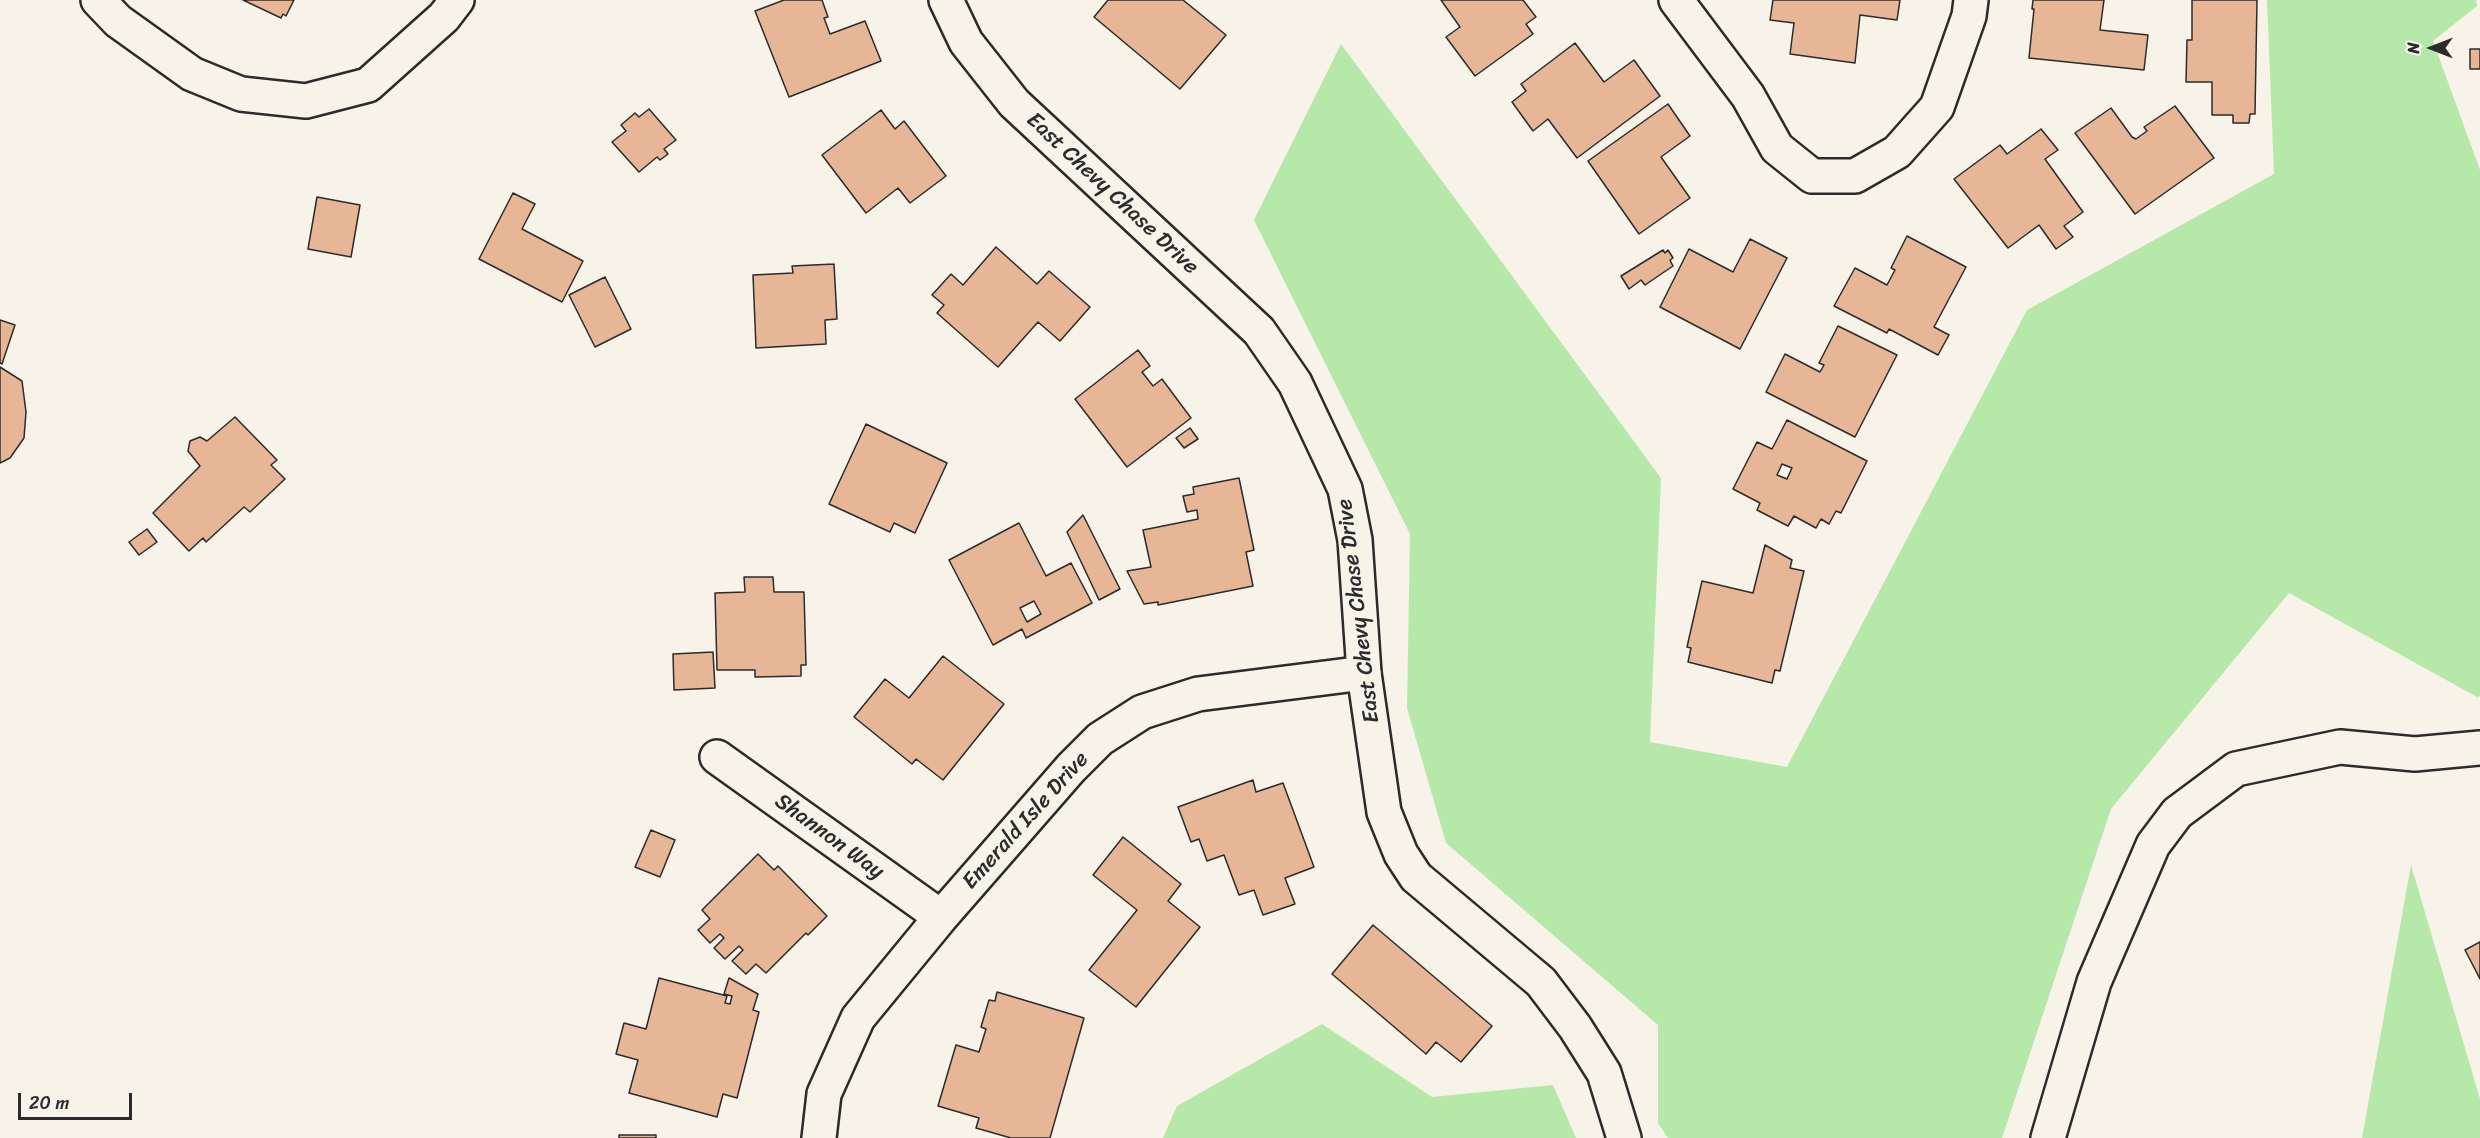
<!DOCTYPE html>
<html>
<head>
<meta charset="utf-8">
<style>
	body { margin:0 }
	#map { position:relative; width:2480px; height:1138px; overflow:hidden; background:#f7f3e8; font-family:Sriracha,sans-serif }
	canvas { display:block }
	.north { position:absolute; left:2402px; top:18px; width:60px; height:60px; -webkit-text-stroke:4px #f7f3e8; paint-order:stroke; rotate:270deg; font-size:16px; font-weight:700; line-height:24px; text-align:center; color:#2b2b2b }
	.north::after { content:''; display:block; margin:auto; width:21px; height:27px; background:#2b2b2b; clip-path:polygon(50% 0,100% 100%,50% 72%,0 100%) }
	.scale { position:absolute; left:18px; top:1093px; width:114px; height:27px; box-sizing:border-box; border:3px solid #2b2b2b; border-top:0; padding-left:8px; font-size:18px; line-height:21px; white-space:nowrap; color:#2b2b2b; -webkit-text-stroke:4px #f7f3e8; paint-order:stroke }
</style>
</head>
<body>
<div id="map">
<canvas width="2480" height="1138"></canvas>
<div class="north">N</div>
<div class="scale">20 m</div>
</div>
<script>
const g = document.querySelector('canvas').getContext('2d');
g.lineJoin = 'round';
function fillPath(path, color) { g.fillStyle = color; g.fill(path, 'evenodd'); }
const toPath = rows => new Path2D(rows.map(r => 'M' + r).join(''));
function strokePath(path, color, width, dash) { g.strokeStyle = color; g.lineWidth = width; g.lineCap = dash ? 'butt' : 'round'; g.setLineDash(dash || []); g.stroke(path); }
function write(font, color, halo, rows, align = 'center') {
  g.font = font + ' Sriracha,sans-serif'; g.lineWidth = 5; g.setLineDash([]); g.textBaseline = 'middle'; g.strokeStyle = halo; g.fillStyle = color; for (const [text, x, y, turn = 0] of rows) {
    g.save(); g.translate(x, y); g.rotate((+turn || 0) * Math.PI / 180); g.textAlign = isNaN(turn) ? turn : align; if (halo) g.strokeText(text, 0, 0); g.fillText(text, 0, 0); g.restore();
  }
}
fillPath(toPath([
	[2267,0,2476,0,2477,6,2433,41,2480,170,2480,696,2477,697,2289,593,2111,809,2002,1138,1668,1138,1658,1123,1658,1025,1446,843,1407,708,1410,534,1254,220,1341,44,1661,478,1650,742,1787,767,2027,310,2274,174],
	[2411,865,2480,1099,2480,1138,2362,1138],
	[1322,1024,1432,1097,1553,1085,1576,1138,1163,1138,1177,1106]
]), '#b6e8a9');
const building = toPath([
	[243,0,294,0,286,16,283,14,281,18,243,0],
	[784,0,822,0,828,17,824,18,830,34,865,21,881,61,789,97,755,11,784,0],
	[1108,0,1183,0,1226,35,1180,89,1094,17,1108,0],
	[1441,0,1523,0,1536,17,1526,24,1533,34,1475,76,1446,37,1460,27,1441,0],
	[1773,0,1900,0,1897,20,1860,15,1855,63,1790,54,1794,23,1770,20,1773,0],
	[2033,0,2104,0,2100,30,2148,35,2144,70,2029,58,2034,9,2032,9,2033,0],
	[2192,0,2257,0,2255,114,2250,114,2249,123,2233,123,2233,115,2212,115,2212,82,2186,82,2187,40,2192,40,2192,0],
	[1575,43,1604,82,1634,60,1660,96,1577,158,1548,119,1533,131,1512,102,1526,91,1521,84,1575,43],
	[2470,49,2480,49,2480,69,2470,69,2470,49],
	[1668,104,1690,136,1661,157,1690,198,1639,234,1588,161,1668,104],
	[2175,106,2214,158,2135,214,2075,133,2111,108,2132,137,2136,139,2147,131,2144,127,2175,106],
	[649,109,676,140,664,149,668,154,660,160,657,157,639,172,612,142,626,131,621,125,635,113,639,117,649,109],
	[881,110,895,129,904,121,946,176,910,203,898,188,866,213,822,155,881,110],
	[2041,129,2058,150,2045,159,2083,212,2064,226,2073,237,2056,249,2039,225,2008,248,1954,179,2000,145,2007,154,2041,129],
	[513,193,535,204,522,229,583,261,562,302,479,259,513,193],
	[317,197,360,205,351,257,308,249,317,197],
	[1907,236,1966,267,1934,327,1949,335,1938,355,1889,329,1887,333,1834,306,1855,268,1887,285,1895,270,1891,268,1907,236],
	[1750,239,1787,258,1740,349,1660,307,1689,249,1733,272,1750,239],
	[996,247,1037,284,1049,271,1090,307,1060,341,1038,322,998,367,937,313,944,305,932,295,951,274,963,285,996,247],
	[1663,250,1665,253,1668,250,1673,258,1670,260,1673,266,1645,285,1641,280,1629,289,1621,276,1663,250],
	[834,264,837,319,825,320,826,344,756,348,753,275,793,273,792,266,834,264],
	[605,277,631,329,595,347,569,295,605,277],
	[0,320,15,325,2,364,0,363,0,320],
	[1838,326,1897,355,1855,437,1766,392,1785,354,1820,372,1824,365,1819,363,1838,326],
	[1138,350,1150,366,1142,372,1153,386,1162,379,1191,418,1127,467,1075,399,1138,350],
	[0,367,22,381,26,412,24,438,10,458,0,463,0,367],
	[235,417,277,460,271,465,285,479,250,512,244,507,206,542,203,538,189,551,153,513,200,466,188,451,190,441,200,437,207,441,235,417],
	[1787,420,1867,461,1841,513,1836,511,1829,524,1821,519,1816,528,1794,516,1788,526,1757,510,1760,503,1733,489,1757,442,1772,449,1787,420],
	[1782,464,1792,468,1787,479,1777,475,1782,464],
	[866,424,947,463,915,533,894,523,890,532,829,504,866,424],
	[1190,428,1198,439,1184,448,1176,438,1190,428],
	[1239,478,1254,550,1246,552,1253,586,1158,605,1158,602,1144,604,1127,571,1151,567,1143,530,1198,519,1197,510,1187,512,1183,496,1194,494,1193,487,1239,478],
	[1083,515,1120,589,1099,600,1067,532,1083,515],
	[1019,523,1046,576,1071,563,1092,603,1026,638,1022,629,993,645,949,560,1019,523],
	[1034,601,1041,614,1027,622,1020,608,1034,601],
	[147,529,157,542,139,555,129,542,147,529],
	[1765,545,1792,560,1790,568,1804,571,1780,671,1775,670,1772,683,1688,662,1691,648,1687,647,1702,581,1753,593,1765,545],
	[744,577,773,577,774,592,804,592,806,665,801,665,801,676,755,677,755,670,717,670,715,593,745,592,744,577],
	[713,652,715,688,674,690,673,654,713,652],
	[943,656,1004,704,943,780,916,759,912,764,854,717,885,679,909,698,943,656],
	[1253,780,1256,792,1283,783,1314,867,1285,878,1295,904,1263,915,1254,890,1239,895,1224,855,1207,861,1199,839,1191,842,1178,807,1253,780],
	[651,830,675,840,660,877,635,867,651,830],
	[1123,837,1181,884,1168,901,1200,927,1136,1007,1089,970,1137,910,1093,875,1123,837],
	[758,854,774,870,778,866,827,916,808,935,806,933,766,973,756,964,746,974,732,961,743,950,739,946,725,959,714,948,724,938,720,934,710,943,698,930,710,919,702,910,758,854],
	[1373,925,1492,1026,1461,1062,1436,1042,1426,1054,1332,974,1373,925],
	[2480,942,2480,979,2465,950,2480,942],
	[659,978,727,996,725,1003,730,1004,732,996,724,994,729,978,758,994,753,1010,759,1012,737,1098,723,1094,717,1117,629,1093,638,1060,616,1054,624,1023,646,1029,659,978],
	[997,992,1084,1018,1050,1138,1011,1138,976,1128,979,1118,938,1106,956,1045,979,1052,986,1029,981,1027,989,1000,995,1001,997,992],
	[619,1135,656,1135,656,1138,619,1138,619,1135]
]);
fillPath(building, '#e6b697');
strokePath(building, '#2b2b2b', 1.5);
const street = toPath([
	[1676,0,1748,96,1777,148,1812,176,1855,176,1897,152,1937,107,1969,16,1971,0],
	[717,757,941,917],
	[819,1138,824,1094,858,1018,941,917,1071,768,1100,739,1142,712,1198,694,1364,673]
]);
const secondary = toPath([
	[98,0,118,21,192,74,241,94,306,101,368,85,444,17,457,0],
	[946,0,966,42,1014,103,1259,331,1295,383,1345,489,1355,540,1364,673,1384,812,1401,854,1416,877,1541,982,1575,1027,1604,1073,1624,1138],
	[2048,1138,2094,982,2153,845,2177,813,2236,769,2340,747,2415,754,2480,748]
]);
strokePath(street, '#2b2b2b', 38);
strokePath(secondary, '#2b2b2b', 38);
strokePath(street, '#f7f3e8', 33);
strokePath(secondary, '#f7f3e8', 33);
write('22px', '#2b2b2b', '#f7f3e8', [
	["East Chevy Chase Drive",1112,194,43],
	["East Chevy Chase Drive",1359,611,-97],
	["Emerald Isle Drive",1026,821,-48],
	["Shannon Way",829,837,36]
]);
</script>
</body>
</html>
